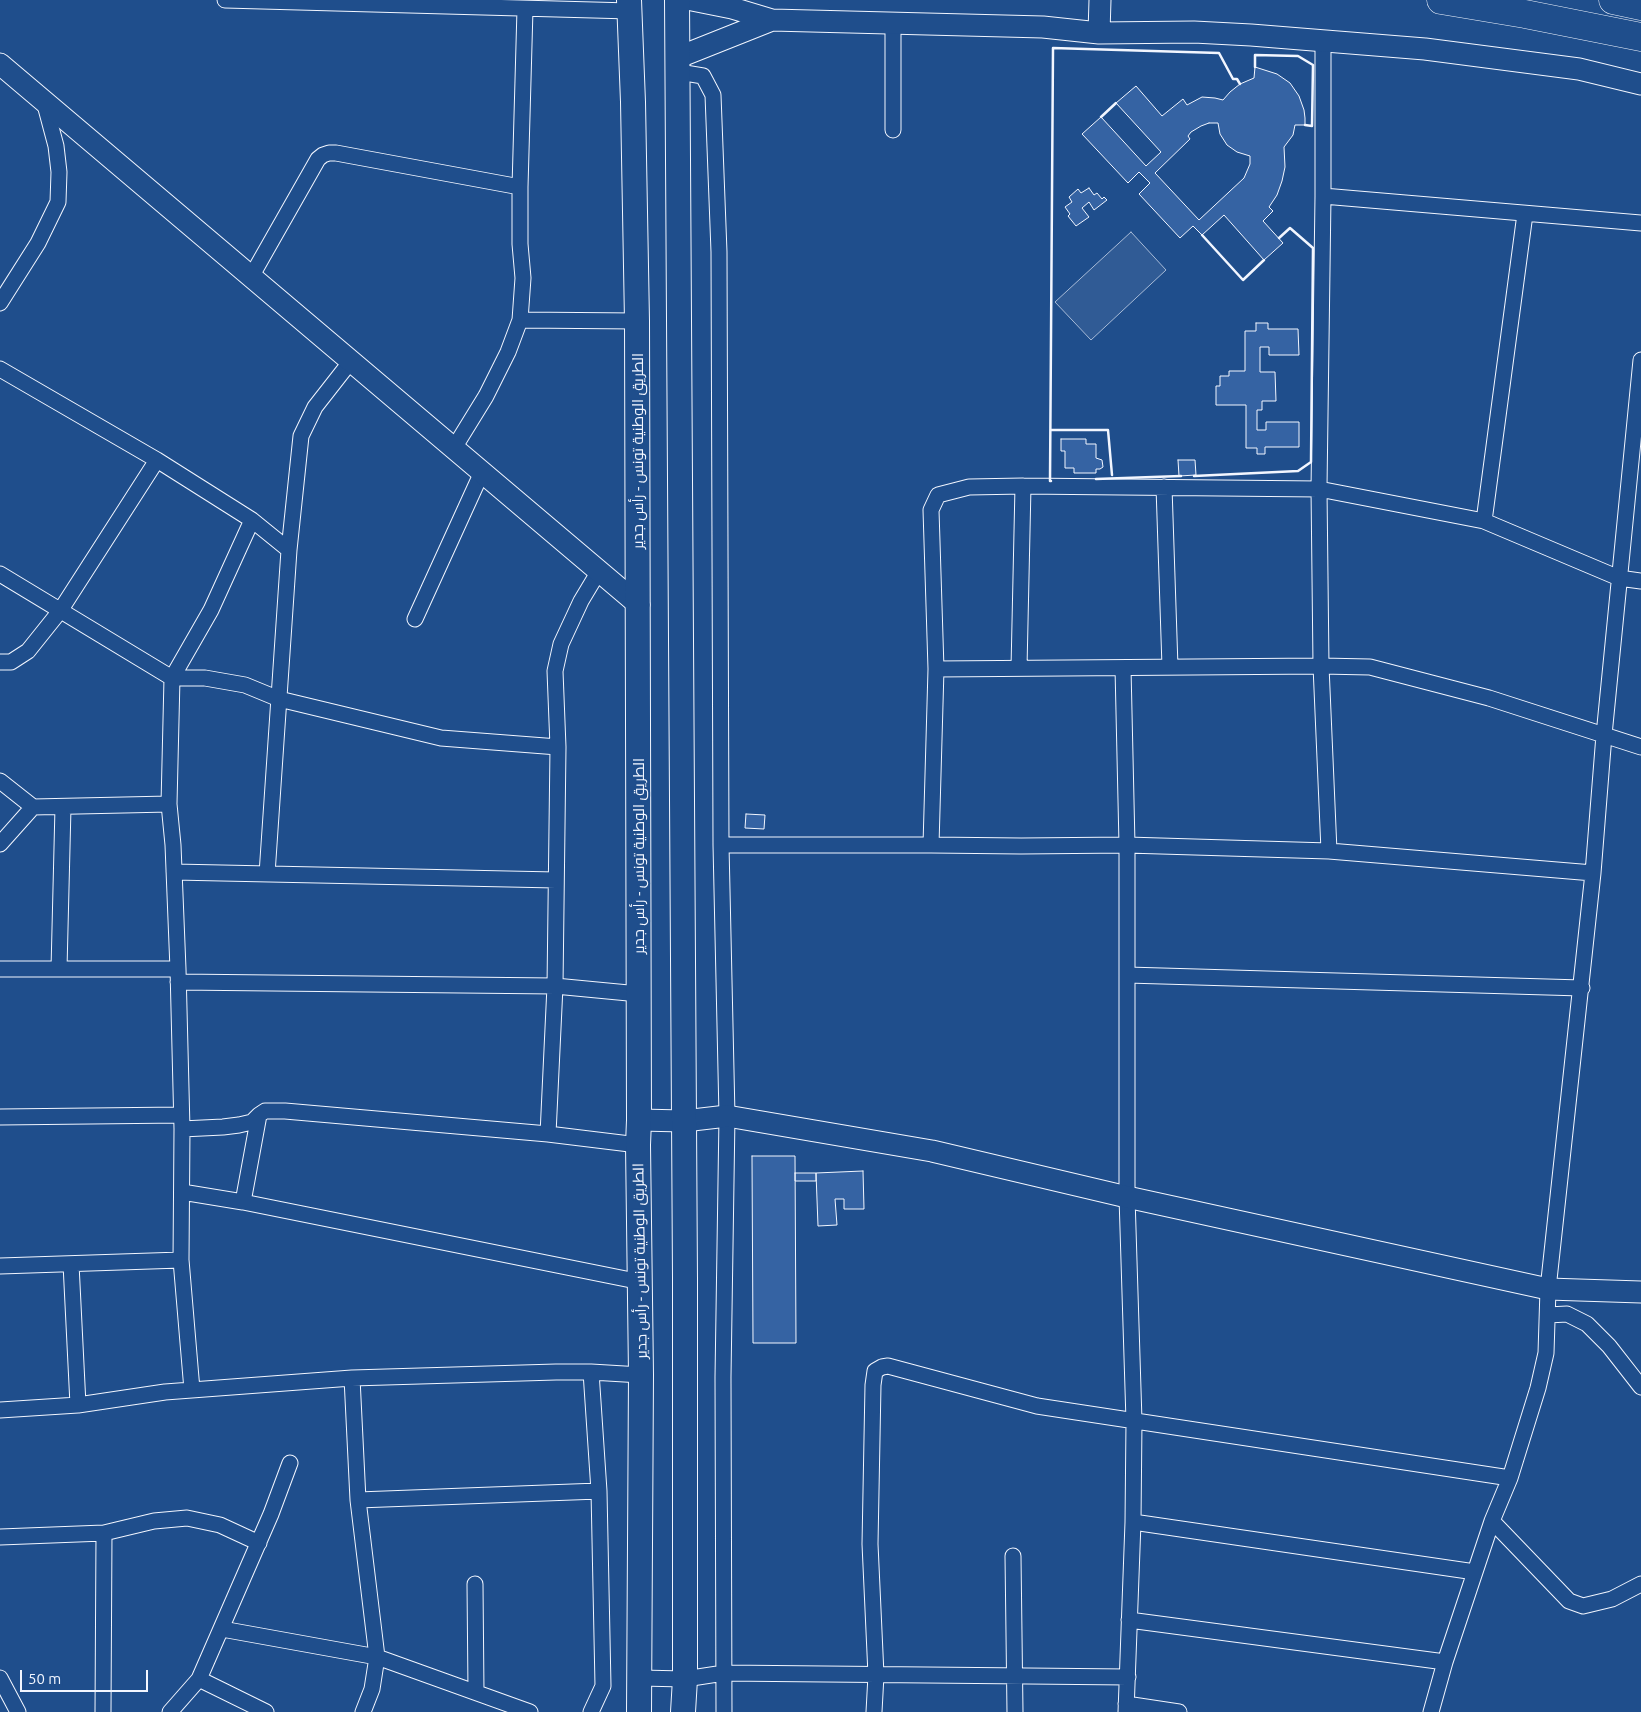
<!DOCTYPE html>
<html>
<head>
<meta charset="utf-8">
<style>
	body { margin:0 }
	#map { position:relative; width:1641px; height:1712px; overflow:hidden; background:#1f4e8c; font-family:Ubuntu,sans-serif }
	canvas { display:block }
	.scale { position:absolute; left:20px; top:1670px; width:128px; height:22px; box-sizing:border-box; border:2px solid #f2f6ff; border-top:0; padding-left:6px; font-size:15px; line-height:18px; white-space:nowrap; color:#f2f6ff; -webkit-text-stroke:4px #1f4e8c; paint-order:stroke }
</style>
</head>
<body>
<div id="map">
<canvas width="1641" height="1712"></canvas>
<div class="scale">50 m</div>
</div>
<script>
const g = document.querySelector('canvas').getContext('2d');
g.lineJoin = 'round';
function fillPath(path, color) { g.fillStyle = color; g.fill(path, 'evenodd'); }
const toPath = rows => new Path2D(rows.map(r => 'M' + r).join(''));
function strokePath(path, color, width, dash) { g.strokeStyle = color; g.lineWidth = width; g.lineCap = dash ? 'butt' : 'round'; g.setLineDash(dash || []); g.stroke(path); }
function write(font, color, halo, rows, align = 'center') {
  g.font = font + ' Ubuntu,Cairo,sans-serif'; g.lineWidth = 4; g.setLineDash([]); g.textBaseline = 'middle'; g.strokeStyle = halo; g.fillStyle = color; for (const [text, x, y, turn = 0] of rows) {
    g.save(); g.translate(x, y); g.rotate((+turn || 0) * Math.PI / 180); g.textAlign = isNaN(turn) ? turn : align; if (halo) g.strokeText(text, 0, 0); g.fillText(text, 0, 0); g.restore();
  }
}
const built = toPath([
	[1131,232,1166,270,1091,340,1055,302,1131,232]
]);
fillPath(built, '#305b95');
strokePath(built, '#a8bbd7', 1);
const building = toPath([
	[1255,67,1277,74,1290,83,1299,96,1304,110,1305,118,1305,125,1295,125,1293,135,1284,147,1285,167,1282,181,1277,195,1269,207,1273,211,1263,221,1283,243,1264,260,1224,215,1202,235,1193,226,1180,238,1139,194,1150,183,1139,172,1128,183,1082,134,1101,117,1146,166,1161,152,1116,103,1136,86,1162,116,1183,99,1187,105,1202,97,1215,98,1223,100,1230,92,1240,84,1254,78,1255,67],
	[1209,123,1218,123,1220,134,1227,145,1237,152,1250,156,1250,164,1244,178,1199,220,1155,173,1190,139,1188,136,1191,132,1201,126,1209,123],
	[1089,188,1094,195,1097,193,1102,199,1104,197,1107,200,1094,210,1089,202,1082,208,1089,217,1076,226,1068,216,1070,214,1065,207,1072,202,1069,197,1078,189,1081,193,1089,188],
	[1256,323,1268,323,1268,329,1298,329,1299,355,1269,355,1269,347,1260,347,1260,372,1275,372,1276,401,1262,401,1262,410,1257,410,1257,430,1266,430,1266,422,1299,422,1299,447,1265,447,1265,454,1257,454,1257,448,1246,448,1246,405,1216,405,1216,386,1220,386,1220,376,1229,376,1229,371,1245,371,1245,331,1256,331,1256,323],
	[1061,439,1086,439,1086,444,1096,444,1096,458,1102,460,1103,467,1100,469,1096,469,1096,473,1074,473,1074,468,1065,468,1065,451,1061,451,1061,439],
	[1178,460,1195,460,1196,475,1179,476,1178,460],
	[746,814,765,815,764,829,745,828,746,814],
	[752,1156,795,1156,796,1343,753,1343,752,1156],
	[863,1171,864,1209,844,1209,844,1199,835,1199,837,1225,818,1226,816,1173,863,1171],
	[795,1173,816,1173,816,1181,795,1181,795,1173]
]);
fillPath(building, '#3563a3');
strokePath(building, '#f2f6ff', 1);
const street = toPath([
	[225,0,630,11],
	[1323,40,1323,196,1319,489,1321,666,1329,851],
	[679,72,703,76,713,95,719,252,721,845,727,1116,723,1377,724,1712],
	[893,130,893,23],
	[520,187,525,9],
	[1323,196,1641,223],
	[251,277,318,159,323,155,329,153,336,153,520,187,520,244,523,278,520,320,508,352,486,396,454,448],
	[0,303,38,243,58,202,59,172,56,146,44,101],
	[520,320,637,321],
	[0,369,157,460,252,520,289,550],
	[1164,487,1170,667],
	[1484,521,1525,214],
	[0,574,172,678,205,678,245,685,279,699,441,738,558,747],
	[415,619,482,472],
	[0,662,11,662,28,651,60,611,157,460],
	[1019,668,1023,486],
	[1123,668,1127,845,1127,1197,1134,1421,1133,1522,1126,1712],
	[936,669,1321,666,1370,667,1489,698,1641,747],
	[0,781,33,807],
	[0,844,33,807,169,804],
	[721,845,931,845,1021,846,1127,845,1329,851,1593,873],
	[931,845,936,669,931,510,938,495,969,487,1023,486,1319,489,1484,521,1619,578,1641,581],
	[174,872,556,880],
	[267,874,289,550,301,436,315,407,351,361],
	[0,969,178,969],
	[59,969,63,807],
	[1127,975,1582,988],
	[178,982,555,986,639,994],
	[0,1117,181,1115],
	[182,1129,223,1127,239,1125,252,1122,259,1115,265,1111,285,1111,548,1134,638,1145],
	[548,1134,555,986,558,747,555,671,561,644,581,601,599,571],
	[182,1192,243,1202,641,1282],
	[243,1202,259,1115],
	[71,1264,78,1405],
	[0,1266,181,1260],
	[1548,1315,1567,1314,1587,1324,1609,1346,1641,1387],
	[591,1372,599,1491,603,1686,591,1712],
	[352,1378,358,1500,377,1657,372,1689,363,1712],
	[192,1390,181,1260,182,1129,178,969,173,845,169,804,172,678,211,610,252,520],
	[0,1410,78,1405,165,1392,352,1378,556,1372,591,1372,641,1375],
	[358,1500,599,1491],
	[1492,1521,1569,1601,1583,1606,1612,1599,1641,1584],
	[1133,1522,1475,1572],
	[0,1537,104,1533,154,1521,187,1518,220,1525,259,1543],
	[1013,1556,1015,1712],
	[475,1584,476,1692],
	[1129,1620,1445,1662],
	[222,1629,377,1657,530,1712],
	[0,1678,18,1712],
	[640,1678,685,1679,724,1673,1128,1677],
	[199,1679,266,1712],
	[1126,1704,1179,1712],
	[103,1712,104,1533],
	[170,1712,199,1679,271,1514,290,1463],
	[874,1712,876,1675,870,1544,873,1385,875,1371,882,1367,888,1366,1037,1406,1510,1478],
	[1431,1712,1445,1662,1492,1521,1510,1478,1538,1388,1546,1353,1548,1289,1593,873,1604,735,1641,360]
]);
const secondary = toPath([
	[692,0,732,8,772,20,1043,27,1099,33,1194,32,1251,35,1425,49,1579,69,1641,84],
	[1099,33,1100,0],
	[679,57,772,20],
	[0,64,639,605],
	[639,1120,684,1121,727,1116,932,1151,1127,1197,1548,1289,1641,1292]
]);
const primary = toPath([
	[629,0,633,102,637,321,639,1120,638,1145,641,1375,639,1712],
	[677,0,685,1277,685,1679,683,1712]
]);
const highway = toPath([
	[1441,0,1525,14,1641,37],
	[1613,0,1641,6]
]);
strokePath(street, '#f2f6ff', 17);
strokePath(secondary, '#f2f6ff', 23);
strokePath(primary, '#f2f6ff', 26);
strokePath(highway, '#f2f6ff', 29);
strokePath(street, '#1f4e8c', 15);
strokePath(secondary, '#1f4e8c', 21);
strokePath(primary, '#1f4e8c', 24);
strokePath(highway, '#1f4e8c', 28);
strokePath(toPath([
	[1255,67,1255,55,1298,56,1313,65,1312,126,1305,125],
	[1101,117,1116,103],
	[1202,235,1243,280,1264,260],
	[1051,430,1108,430,1112,475],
	[1194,476,1298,471,1311,462,1313,248,1290,228,1279,238],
	[1096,479,1181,476],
	[1051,481,1050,481,1053,48,1219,53,1233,79,1237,79,1240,84]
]), '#f2f6ff', 2.5);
write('15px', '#f2f6ff', '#1f4e8c', [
	["الطريق الوطنية تونس - رأس جدير",638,451,-90],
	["الطريق الوطنية تونس - رأس جدير",639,856,-90],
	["الطريق الوطنية تونس - رأس جدير",640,1261,-91]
]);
</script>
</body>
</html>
